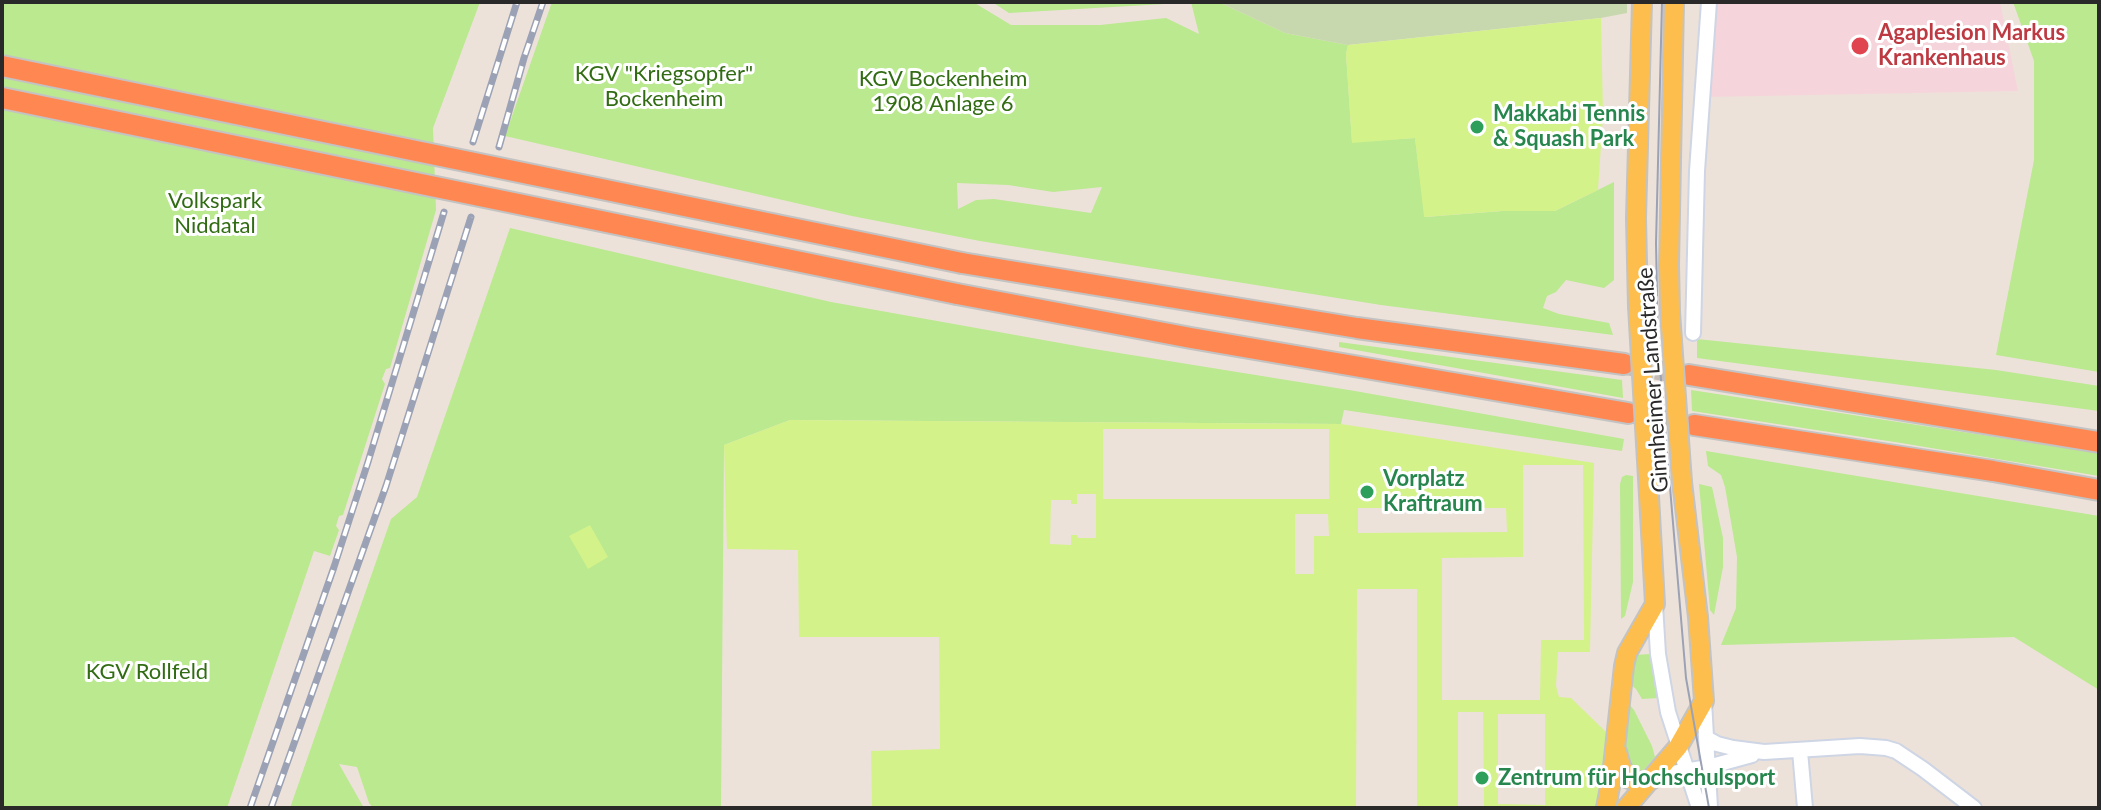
<!DOCTYPE html>
<html>
<head>
<meta charset="utf-8">
<style>
	body { margin:0 }
	#map { position:relative; width:2101px; height:810px; overflow:hidden; background:#ede2d9; font-family:Lato,sans-serif }
	canvas { display:block }
	.frame { position:absolute; inset:0; border:4px solid #292929; pointer-events:none }
</style>
</head>
<body>
<div id="map">
<canvas width="2101" height="810"></canvas>
<div class="frame"></div>
</div>
<script>
const g = document.querySelector('canvas').getContext('2d');
g.lineJoin = 'round';
function fillPath(path, color) { g.fillStyle = color; g.fill(path, 'evenodd'); }
const toPath = rows => new Path2D(rows.map(r => 'M' + r).join(''));
function strokePath(path, color, width, dash) { g.strokeStyle = color; g.lineWidth = width; g.lineCap = dash ? 'butt' : 'round'; g.setLineDash(dash || []); g.stroke(path); }
function write(font, color, halo, rows, align = 'center') {
  g.font = font + ' Lato,sans-serif'; g.lineWidth = 6; g.setLineDash([]); g.textBaseline = 'middle'; g.strokeStyle = halo; g.fillStyle = color; for (const [text, x, y, turn = 0] of rows) {
    g.save(); g.translate(x, y); g.rotate((+turn || 0) * Math.PI / 180); g.textAlign = isNaN(turn) ? turn : align; if (halo) g.strokeText(text, 0, 0); g.fillText(text, 0, 0); g.restore();
  }
}
fillPath(toPath([
	[1712,2,2000,2,2018,91,1709,97]
]), '#f5d5db');
fillPath(toPath([
	[2,2,480,2,433,128,436,210,390,368,386,369,382,379,385,384,343,515,339,516,336,526,339,530,330,556,314,551,227,808,2,808],
	[552,2,973,2,1011,25,1100,25,1166,18,1199,34,1191,2,1223,4,1285,33,1348,45,1346,54,1352,142,1415,138,1425,217,1502,211,1555,211,1614,182,1614,280,1604,288,1566,280,1556,292,1547,296,1543,308,1559,314,1609,323,1613,335,1381,305,980,241,852,216,505,136],
	[957,183,1008,185,1053,192,1102,187,1091,213,994,199,976,200,958,209],
	[992,2,1182,2,1182,3,1009,13],
	[2013,2,2099,2,2099,372,1996,355,2034,160,2034,61],
	[510,228,831,302,1088,348,1355,391,1624,439,1622,451,1344,410,1341,424,790,420,724,445,721,808,373,808,369,803,357,767,339,764,364,808,290,808,391,519,417,497],
	[1697,339,1996,370,2099,386,2099,411,1697,358],
	[1339,342,1622,380,1623,398,1339,347],
	[1691,390,2099,453,2099,476,1901,443,1692,411],
	[1706,451,2099,516,2099,690,2014,637,1721,645,1736,608,1737,557,1725,487,1721,475,1708,466],
	[1626,475,1633,476,1633,582,1625,616,1621,619,1620,484,1622,477],
	[1699,484,1712,487,1723,538,1723,567,1714,615,1710,610],
	[1651,654,1658,698,1642,699,1636,689,1627,682,1634,655],
	[1625,699,1634,710,1652,746,1655,757,1642,772,1635,773,1630,771,1624,758]
]), '#bae98f');
fillPath(toPath([
	[1223,2,1627,2,1627,13,1601,18,1348,45,1285,33,1223,4]
]), '#c8d8ae');
fillPath(toPath([
	[1601,18,1603,115,1598,190,1555,211,1502,211,1424,217,1415,138,1352,143,1346,54,1348,45],
	[790,420,1341,424,1594,463,1590,652,1558,652,1556,686,1559,697,1571,698,1606,732,1607,753,1599,808,1484,808,1483,712,1458,712,1458,808,1417,808,1417,589,1357,589,1356,808,872,808,871,751,940,749,939,637,799,637,798,550,727,549,724,445],
	[1103,429,1329,429,1329,499,1103,499],
	[1523,465,1583,465,1584,640,1541,640,1540,700,1442,700,1442,558,1523,557],
	[1077,494,1096,494,1096,538,1078,538,1077,535,1071,535,1071,545,1050,544,1051,500,1071,500,1071,504,1077,504],
	[1358,508,1506,508,1507,532,1358,533],
	[1295,514,1328,514,1329,536,1314,536,1314,574,1295,574],
	[1498,714,1545,714,1545,805,1498,804],
	[590,525,608,557,588,569,569,536]
]), '#d3f28a');
strokePath(toPath([
	[1626,365,1689,375],
	[1628,413,1694,425]
]), '#c6bdb6', 20, [20, 10]);
const minor = toPath([
	[1693,333,1697,171,1709,2],
	[1655,604,1658,654,1668,712,1699,808],
	[1704,701,1710,808],
	[1706,738,1717,744,1733,748,1764,752,1860,746,1886,748,1896,751,1923,769,1974,808],
	[1800,751,1805,808],
	[1652,779,1667,774,1708,767,1752,755]
]);
const major = toPath([
	[1638,306,1636,218,1642,2],
	[1670,312,1669,265,1674,2],
	[1617,752,1621,766,1627,778,1637,782,1651,780],
	[1606,808,1612,776,1624,666,1627,653,1655,604,1648,478],
	[1626,808,1678,747,1704,701,1698,617,1682,482]
]);
const highway = toPath([
	[962,263,1357,328,1624,364],
	[957,294,1191,338,1628,413],
	[1689,375,2099,442],
	[1694,425,1993,471,2099,490]
]);
strokePath(minor, '#ced5e4', 18);
strokePath(major, '#c3c3c3', 22);
strokePath(highway, '#c3c3c3', 24);
strokePath(minor, '#fff', 14);
strokePath(major, '#febe4d', 18);
strokePath(highway, '#ff8752', 20);
strokePath(toPath([
	[1662,2,1656,243,1658,344,1686,678,1709,808]
]), '#9ba2b5', 2);
const rail = toPath([
	[473,142,517,2],
	[499,147,524,58,543,2],
	[250,808,334,567,368,462,444,212],
	[271,808,386,486,471,217]
]);
strokePath(rail, '#9ba2b5', 7);
strokePath(rail, '#fff', 4, [12]);
const majorBridge = toPath([
	[1638,306,1648,478],
	[1670,312,1682,482]
]);
const highwayBridge = toPath([
	[2,66,962,263],
	[2,98,957,294]
]);
strokePath(majorBridge, '#c3c3c3', 22, []);
strokePath(highwayBridge, '#c3c3c3', 24, []);
strokePath(majorBridge, '#febe4d', 18);
strokePath(highwayBridge, '#ff8752', 20);
for (const [x, y, r, color] of [
	[1860,46,10,"#e0444e"],
	[1477,127,8,"#2e9e5b"],
	[1367,492,8,"#2e9e5b"],
	[1482,778,8,"#2e9e5b"]
]) { const dot = new Path2D(); dot.arc(x, y, r, 0, 2 * Math.PI); g.fillStyle = color; g.fill(dot); strokePath(dot, '#fff', 3); }
write('bold 22px', '#be3a42', '#fff', [
	["Agaplesion Markus",1878,33],
	["Krankenhaus",1878,58]
], 'left');
write('22px', '#316c13', '#fff', [
	["KGV \"Kriegsopfer\"",664,74],
	["Bockenheim",664,99],
	["KGV Bockenheim",943,79],
	["1908 Anlage 6",943,104],
	["Volkspark",215,201],
	["Niddatal",215,226],
	["KGV Rollfeld",147,672]
]);
write('bold 22px', '#27864d', '#fff', [
	["Makkabi Tennis",1493,114],
	["& Squash Park",1493,139],
	["Vorplatz",1383,479],
	["Kraftraum",1383,504],
	["Zentrum für Hochschulsport",1498,778]
], 'left');
write('22px', '#292929', '#fff', [
	["Ginnheimer Landstraße",1653,380,-94]
]);
</script>
</body>
</html>
